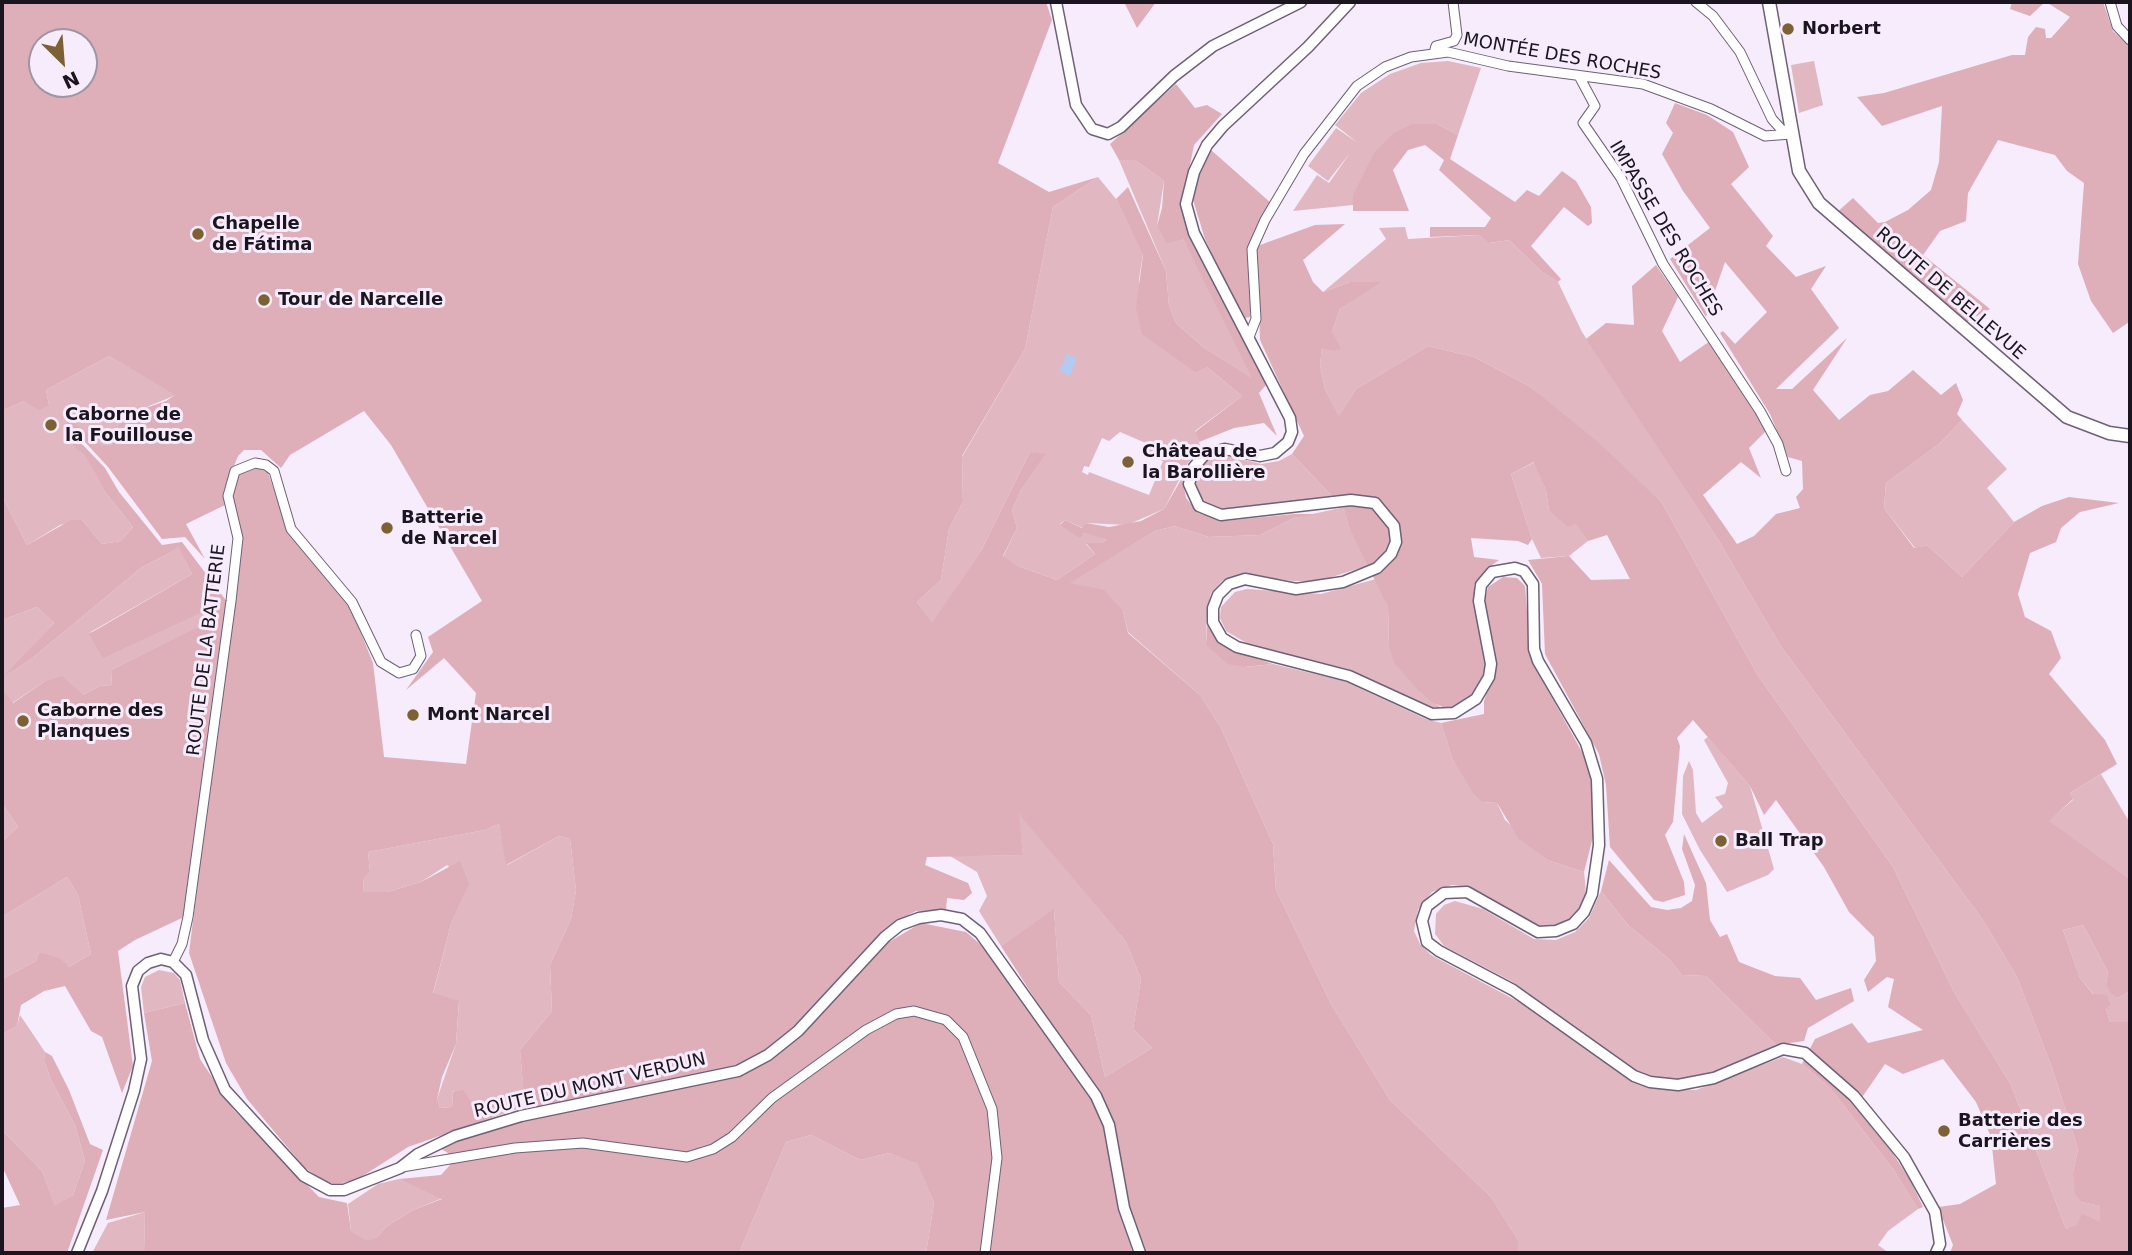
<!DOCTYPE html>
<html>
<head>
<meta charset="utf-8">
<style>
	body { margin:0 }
	#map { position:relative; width:2132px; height:1255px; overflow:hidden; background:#f6ecfc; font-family:"DejaVu Sans",sans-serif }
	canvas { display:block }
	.frame { position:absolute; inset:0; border:4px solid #1a151e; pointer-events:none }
	.north { position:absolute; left:28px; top:28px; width:70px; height:70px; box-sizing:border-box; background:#f6ecfc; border:2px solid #9e96a3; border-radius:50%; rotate:155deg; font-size:19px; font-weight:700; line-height:28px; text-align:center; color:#1a151e }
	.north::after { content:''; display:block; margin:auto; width:24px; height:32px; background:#7d6134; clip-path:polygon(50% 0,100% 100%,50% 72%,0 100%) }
</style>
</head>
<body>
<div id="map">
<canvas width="2132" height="1255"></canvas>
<div class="frame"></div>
<div class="north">N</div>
</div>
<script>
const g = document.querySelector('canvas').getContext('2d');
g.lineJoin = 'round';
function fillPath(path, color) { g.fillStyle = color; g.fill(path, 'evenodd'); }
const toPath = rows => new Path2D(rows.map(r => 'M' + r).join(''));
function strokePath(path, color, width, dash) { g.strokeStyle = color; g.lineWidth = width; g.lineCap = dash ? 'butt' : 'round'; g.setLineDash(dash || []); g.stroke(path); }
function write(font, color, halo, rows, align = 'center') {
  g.font = font + ' "DejaVu Sans",sans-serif'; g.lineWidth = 6; g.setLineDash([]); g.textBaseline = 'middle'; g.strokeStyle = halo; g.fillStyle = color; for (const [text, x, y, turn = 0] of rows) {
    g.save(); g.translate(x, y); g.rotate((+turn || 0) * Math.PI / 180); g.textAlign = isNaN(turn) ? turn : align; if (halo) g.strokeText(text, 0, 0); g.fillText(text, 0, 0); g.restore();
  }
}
fillPath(toPath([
	[1448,61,1481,68,1458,135,1437,124,1353,195,1353,205,1293,211,1317,175,1329,183,1350,153,1328,181,1308,166,1336,128,1358,143,1335,125,1361,93,1390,74,1421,63],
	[1814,61,1823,105,1799,113,1791,65],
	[1119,160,1135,160,1164,181,1157,226,1183,239,1245,358,1253,379,1203,347,1176,323,1169,306,1166,271],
	[1098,177,1116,199,1143,254,1139,279,1142,333,1164,349,1207,367,1242,396,1195,431,1201,448,1188,463,1164,509,1127,525,1086,523,1083,528,1065,520,1060,524,1080,537,1084,533,1106,538,1105,543,1086,544,1095,554,1057,580,1018,566,1003,557,1017,528,1012,510,1021,490,1045,455,1030,452,982,549,932,624,917,602,941,580,949,529,963,502,962,457,1025,349,1053,207],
	[1120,432,1148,444,1147,448,1153,457,1163,461,1149,495,1089,472,1088,475,1082,472,1084,466,1089,467,1102,438,1109,441],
	[1405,227,1408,239,1479,235,1490,243,1509,240,1542,272,1558,282,1582,332,1719,541,1780,645,1983,920,2017,977,2051,1065,2078,1149,2073,1172,2082,1202,2101,1206,2100,1223,2066,1229,2011,1085,1954,992,1893,867,1757,674,1662,503,1529,386,1474,357,1428,346,1356,389,1339,418,1325,389,1320,365,1322,347,1333,351,1332,332,1340,309,1379,282,1350,282,1323,292,1386,239,1379,228],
	[109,356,176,395,149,406,118,426,111,445,102,447,61,416,77,433,72,439,73,447,85,454,105,492,133,527,121,541,102,544,82,520,60,525,27,545,2,496,2,411,24,401,49,405,46,390],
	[1962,420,2007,469,1987,488,2014,522,1962,577,1927,545,1915,548,1884,508,1886,483,1939,444],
	[1222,454,1261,464,1279,461,1292,454,1332,496,1241,511,1214,509,1204,504,1195,489,1195,481,1201,464,1211,457],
	[1535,462,1546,491,1549,510,1576,523,1588,541,1569,556,1541,558,1532,539,1511,474],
	[1345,507,1348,525,1370,565,1319,581,1293,581,1240,574,1222,581,1211,593,1207,608,1206,645,1246,667,1273,664,1344,681,1426,719,1441,723,1452,758,1482,802,1497,803,1505,820,1550,861,1584,872,1586,893,1580,908,1571,919,1553,926,1541,926,1527,921,1469,887,1452,885,1432,892,1418,910,1414,931,1420,944,1431,955,1534,1010,1630,1078,1651,1088,1696,1090,1783,1057,1802,1064,1831,1089,1893,1169,1918,1209,1888,1231,1878,1245,1889,1253,1518,1253,1518,1240,1491,1197,1390,1100,1331,1004,1276,890,1273,844,1221,728,1200,695,1128,632,1123,611,1069,583,1155,531,1174,526,1209,537,1260,535,1294,518],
	[178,545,192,574,89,633,208,598,211,621,111,670,112,685,100,686,83,695,44,682,12,703,2,689,2,620,37,607,54,623,6,675,30,660,142,567,170,553],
	[1376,579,1388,607,1389,647,1422,694,1443,709,1429,708,1348,669,1250,645,1226,631,1220,618,1221,607,1235,592,1247,589,1321,594],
	[1708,737,1750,786,1774,869,1768,875,1727,892,1700,850,1682,814,1683,776,1689,761,1693,770,1696,813,1702,823,1723,807,1715,797,1725,794,1728,783,1704,740],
	[2101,774,2130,823,2130,879,2048,821,2073,800,2070,793],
	[2,803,18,827,2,842],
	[1018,812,1126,942,1141,979,1133,1029,1152,1048,1105,1077,1091,1015,1059,982,1054,910,1001,946,979,911,987,896,977,872,950,856,1023,855],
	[499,824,507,865,559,836,570,839,576,890,571,919,550,965,552,1011,520,1050,524,1096,472,1104,453,1091,452,1107,440,1108,437,1099,456,1044,459,1002,433,994,451,924,468,885,447,865,421,882,387,892,363,892,364,876,370,872,368,852,485,830],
	[67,877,78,895,91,954,69,967,39,952,36,961,2,979,2,917],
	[1601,891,1628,925,1669,959,1682,975,1706,976,1776,1045,1713,1075,1674,1080,1652,1078,1635,1071,1511,981,1444,946,1435,934,1436,914,1444,905,1455,901,1483,909,1534,939,1556,940,1575,932,1589,918],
	[2083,925,2108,972,2106,984,2118,998,2130,991,2130,1022,2110,1022,2106,1009,2080,978,2063,930],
	[159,970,174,973,180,980,185,1003,144,1013,141,987,145,977],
	[20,1015,45,1052,44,1060,51,1080,75,1125,85,1161,73,1195,55,1207,42,1171,2,1130,2,1034,17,1026],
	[811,1135,860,1160,889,1153,917,1162,934,1203,926,1253,739,1253,786,1142],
	[399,1179,443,1198,413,1210,386,1227,377,1237,367,1242,351,1231,348,1204,378,1184],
	[145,1212,144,1253,92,1253,108,1223]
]), '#e1b7c1');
fillPath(toPath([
	[2,2,1046,2,1052,20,998,163,1049,192,1098,177,1053,207,1025,349,962,456,963,502,949,529,941,580,917,602,932,623,982,549,1030,452,1046,454,1021,490,1012,510,1017,528,1003,556,1018,566,1057,580,1095,554,1086,543,1104,543,1106,539,1084,533,1080,538,1060,525,1065,520,1082,528,1086,523,1109,527,1141,521,1164,509,1182,478,1186,498,1198,513,1225,521,1294,514,1318,514,1294,518,1260,535,1209,537,1174,526,1155,531,1070,583,1104,590,1123,611,1128,633,1200,695,1221,728,1273,844,1276,890,1331,1004,1390,1100,1491,1197,1518,1240,1518,1253,1147,1253,1130,1207,1114,1125,1101,1093,1051,1024,1001,946,1054,909,1059,982,1091,1015,1105,1077,1152,1048,1133,1029,1141,979,1126,942,1019,814,1023,855,927,857,925,865,968,883,972,893,964,900,947,898,946,910,916,911,897,921,795,1029,767,1053,737,1068,525,1110,520,1050,552,1011,550,965,571,919,576,890,570,839,559,836,506,865,499,824,485,830,368,852,370,872,364,877,363,892,387,892,421,882,460,861,469,884,451,924,433,993,459,1001,456,1044,442,1077,437,1099,440,1108,452,1107,453,1092,463,1090,472,1104,515,1096,517,1109,408,1147,358,1179,342,1183,326,1183,304,1167,247,1099,226,1063,189,953,240,538,232,498,233,484,241,469,258,467,268,473,290,535,351,608,373,663,384,757,466,764,476,693,444,658,406,690,433,652,428,637,482,601,391,445,364,411,290,455,281,468,261,450,244,450,238,456,229,478,225,505,186,524,205,559,185,537,162,539,108,467,60,415,71,420,102,446,111,445,118,426,128,414,166,401,175,395,109,356,46,390,49,405,39,410,24,401,2,411],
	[42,42,84,42,84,84,42,84],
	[1124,2,1156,2,1137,28],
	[2012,2,2045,2,2030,16,2010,9],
	[2046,2,2103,2,2113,31,2130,47,2130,316,2129,322,2113,333,2091,301,2078,264,2084,183,2067,171,2055,155,1998,140,1968,193,1966,221,1940,231,1923,255,1990,309,1964,323,1835,214,1853,198,1878,223,1885,222,1908,210,1931,190,1939,162,1942,106,1882,126,1857,97,1884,93,2012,55,2025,55,2028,37,2036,27,2045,29,2046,38,2051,38,2070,17],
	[1176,84,1195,108,1207,105,1222,114,1194,145,1183,200,1266,385,1259,393,1277,436,1264,423,1234,428,1199,442,1195,432,1242,396,1207,367,1195,372,1142,334,1136,308,1143,255,1116,199,1128,187,1166,271,1169,306,1176,323,1203,347,1252,378,1183,239,1167,243,1157,226,1162,208,1164,181,1135,160,1119,160,1110,144],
	[1675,103,1707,115,1733,132,1749,167,1731,184,1773,236,1766,246,1796,277,1826,266,1811,289,1839,328,1776,389,1792,389,1847,338,1813,390,1839,420,1870,395,1888,391,1913,370,1941,395,1956,383,1963,400,1957,414,1962,420,1939,444,1886,483,1884,508,1914,548,1927,545,1962,577,2014,522,2042,506,2069,497,2119,503,2080,512,2061,528,2056,542,2030,553,2018,594,2025,617,2051,631,2061,658,2049,674,2105,740,2117,764,2070,793,2073,799,2049,821,2130,879,2130,991,2118,998,2111,993,2106,984,2108,972,2083,925,2063,930,2080,978,2093,994,2106,995,2111,1004,2106,1009,2110,1022,2130,1022,2130,1253,1950,1253,1953,1245,1938,1207,1960,1204,1996,1184,1991,1137,1976,1102,1943,1059,1903,1074,1885,1064,1856,1106,1879,1132,1910,1180,1923,1207,1918,1209,1893,1169,1831,1089,1802,1064,1815,1039,1852,1023,1868,1043,1923,1030,1888,1007,1894,979,1887,977,1868,992,1864,980,1876,961,1874,937,1849,912,1824,867,1776,800,1764,815,1750,786,1693,720,1677,738,1680,746,1673,822,1665,835,1684,882,1685,895,1663,902,1654,900,1610,847,1606,785,1599,754,1545,654,1542,584,1528,560,1569,556,1591,580,1630,579,1607,535,1588,541,1576,524,1568,527,1549,510,1546,491,1534,462,1511,474,1532,539,1528,545,1518,541,1471,538,1474,557,1499,560,1487,569,1474,585,1474,601,1488,664,1481,686,1461,706,1448,709,1433,703,1422,694,1395,664,1389,647,1388,607,1348,525,1342,495,1332,496,1292,454,1304,436,1260,340,1259,310,1250,306,1250,317,1245,318,1236,305,1205,239,1190,190,1200,165,1211,150,1271,203,1249,249,1315,225,1345,224,1303,260,1313,282,1323,292,1350,282,1381,282,1340,309,1332,332,1341,349,1333,351,1322,348,1320,365,1325,389,1339,417,1356,389,1428,346,1474,357,1529,386,1599,443,1662,503,1757,674,1893,867,1954,992,2011,1085,2066,1229,2077,1225,2082,1214,2100,1222,2100,1206,2082,1202,2075,1194,2073,1172,2078,1149,2051,1065,2017,977,1983,920,1780,645,1719,541,1586,339,1606,323,1634,325,1632,286,1656,265,1678,297,1662,331,1680,362,1710,341,1767,430,1749,448,1761,478,1741,462,1703,495,1737,544,1754,536,1776,514,1800,508,1796,497,1803,489,1802,461,1788,457,1770,414,1720,333,1723,331,1735,344,1767,312,1725,262,1706,317,1670,259,1710,228,1683,191,1662,154,1673,133,1666,123],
	[1412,124,1437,124,1458,135,1450,159,1515,202,1527,190,1539,196,1562,171,1576,181,1591,207,1592,223,1588,226,1564,207,1531,246,1561,279,1558,282,1542,272,1509,240,1489,243,1479,235,1430,237,1430,227,1485,227,1491,218,1439,170,1444,160,1425,145,1408,150,1393,170,1409,211,1353,211,1353,195,1374,153,1393,134],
	[72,439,83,445,105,468,119,492,162,545,182,542,228,603,184,917,135,940,118,951,133,1066,122,1093,102,1037,91,1031,65,986,44,991,21,1005,17,1026,2,1034,2,979,36,961,39,952,61,959,69,967,91,954,78,895,67,877,2,917,2,842,18,827,2,803,2,689,13,703,44,682,62,676,83,695,100,686,112,685,111,670,210,621,208,600,202,612,103,658,89,634,192,574,178,546,170,553,142,567,30,660,3,677,54,623,37,607,2,620,2,496,27,545,71,520,82,520,102,544,121,541,133,527,105,492,85,455,73,447],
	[1503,577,1517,578,1525,586,1531,660,1587,761,1593,793,1594,833,1584,872,1550,861,1519,839,1497,803,1482,802,1474,794,1452,758,1441,723,1484,714,1484,701,1496,665,1485,601,1488,587],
	[1207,625,1218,641,1235,651,1273,664,1245,667,1228,664,1206,645],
	[1684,834,1706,883,1710,920,1720,937,1727,934,1739,962,1775,976,1800,978,1816,1000,1851,988,1854,1001,1808,1028,1804,1041,1776,1045,1706,976,1682,975,1669,959,1628,925,1601,891,1609,860,1651,907,1667,910,1681,908,1692,901,1695,885,1682,849],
	[921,923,966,932,988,951,1091,1099,1104,1129,1118,1210,1133,1253,926,1253,934,1203,917,1163,889,1153,860,1160,811,1135,786,1142,739,1253,144,1253,145,1212,106,1220,152,1061,144,1013,185,1003,200,1059,233,1109,319,1197,347,1203,351,1231,367,1241,377,1237,386,1227,413,1210,442,1199,399,1179,441,1175,450,1165,448,1153,438,1147,526,1120,739,1073,800,1034,889,942],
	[45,1052,52,1056,69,1090,90,1144,103,1150,67,1253,2,1253,2,1208,20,1205,2,1166,2,1130,42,1171,55,1206,73,1195,85,1161,75,1125,51,1080,44,1060]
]), '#deaeb9');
fillPath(toPath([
	[1067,354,1077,358,1070,376,1059,371]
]), '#b5caf0');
const minor = toPath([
	[1696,2,1713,16,1740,52,1772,119,1781,129,1791,134],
	[2110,2,2117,26,2130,40],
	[1434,53,1436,46,1454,41,1457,35,1453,2],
	[1579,76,1595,106,1583,123,1621,178,1663,264,1760,411,1778,444,1786,471],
	[1249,337,1256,319,1252,249,1265,220,1304,154,1357,86,1385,67,1411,57,1448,52,1508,66,1643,84,1711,109,1765,136,1791,134],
	[173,962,182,944,188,917,231,601,238,538,228,496,235,471,255,463,266,465,274,471,291,529,352,602,381,662,399,673,413,669,421,656,416,635],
	[402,1167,515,1148,583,1143,687,1157,713,1149,732,1137,772,1098,866,1030,896,1014,914,1011,946,1020,963,1037,992,1109,997,1158,985,1253]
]);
const tertiary = toPath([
	[1056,2,1076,105,1092,129,1108,134,1121,127,1174,76,1213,46,1301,2],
	[1350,2,1308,47,1223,126,1207,145,1194,172,1186,204,1194,233,1290,418,1292,432,1288,442,1275,453,1260,456,1225,449,1205,454,1194,467,1189,484,1199,506,1221,515,1351,500,1375,503,1394,526,1396,542,1391,554,1377,568,1343,582,1296,589,1245,579,1229,584,1218,595,1213,608,1213,622,1222,638,1237,647,1349,676,1432,714,1454,713,1476,699,1489,677,1491,664,1479,601,1481,585,1492,572,1515,568,1524,571,1533,584,1534,649,1538,661,1586,743,1597,779,1599,845,1592,894,1584,912,1573,924,1556,931,1538,932,1467,892,1444,893,1427,906,1422,921,1427,942,1439,951,1513,990,1634,1076,1650,1082,1678,1085,1714,1078,1783,1049,1805,1053,1854,1096,1904,1157,1935,1212,1940,1244,1936,1253],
	[77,1253,102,1191,134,1091,141,1059,132,986,138,971,148,963,161,959,173,962,186,975,203,1040,225,1090,304,1176,330,1190,344,1190,400,1168,418,1154,455,1136,521,1116,738,1071,768,1055,798,1031,885,937,900,925,919,918,941,915,962,919,980,933,1096,1096,1109,1125,1124,1208,1140,1253]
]);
const secondary = toPath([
	[1769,2,1799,171,1819,203,2067,417,2109,433,2130,436]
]);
strokePath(minor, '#6e6076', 11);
strokePath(tertiary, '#6e6076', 13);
strokePath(secondary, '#6e6076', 15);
strokePath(minor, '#fff', 9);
strokePath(tertiary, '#fff', 10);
strokePath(secondary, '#fff', 12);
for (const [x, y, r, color] of [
	[1788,29,7,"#7d6134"],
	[198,234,7,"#7d6134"],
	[264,300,7,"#7d6134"],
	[51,425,7,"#7d6134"],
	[1128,462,7,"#7d6134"],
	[387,528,7,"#7d6134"],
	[413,715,7,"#7d6134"],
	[23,721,7,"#7d6134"],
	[1721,841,7,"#7d6134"],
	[1944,1131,7,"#7d6134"]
]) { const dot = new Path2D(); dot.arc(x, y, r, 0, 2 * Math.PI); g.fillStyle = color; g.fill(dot); strokePath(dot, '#f6ecfc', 2.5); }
write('bold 18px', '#1a151e', '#f6ecfc', [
	["Norbert",1802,29],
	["Chapelle",212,224],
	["de Fátima",212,245],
	["Tour de Narcelle",278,300],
	["Caborne de",65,415],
	["la Fouillouse",65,436],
	["Château de",1142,452],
	["la Barollière",1142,473],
	["Batterie",401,518],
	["de Narcel",401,539],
	["Caborne des",37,711],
	["Planques",37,732],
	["Mont Narcel",427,715],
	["Ball Trap",1735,841],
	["Batterie des",1958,1121],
	["Carrières",1958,1142]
], 'left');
write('18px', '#1a151e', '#f6ecfc', [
	["MONTÉE DES ROCHES",1562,57,10],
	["IMPASSE DES ROCHES",1665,229,59],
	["ROUTE DE BELLEVUE",1950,294,41],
	["ROUTE DE LA BATTERIE",207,650,-83],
	["ROUTE DU MONT VERDUN",590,1086,-13]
]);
</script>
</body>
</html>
